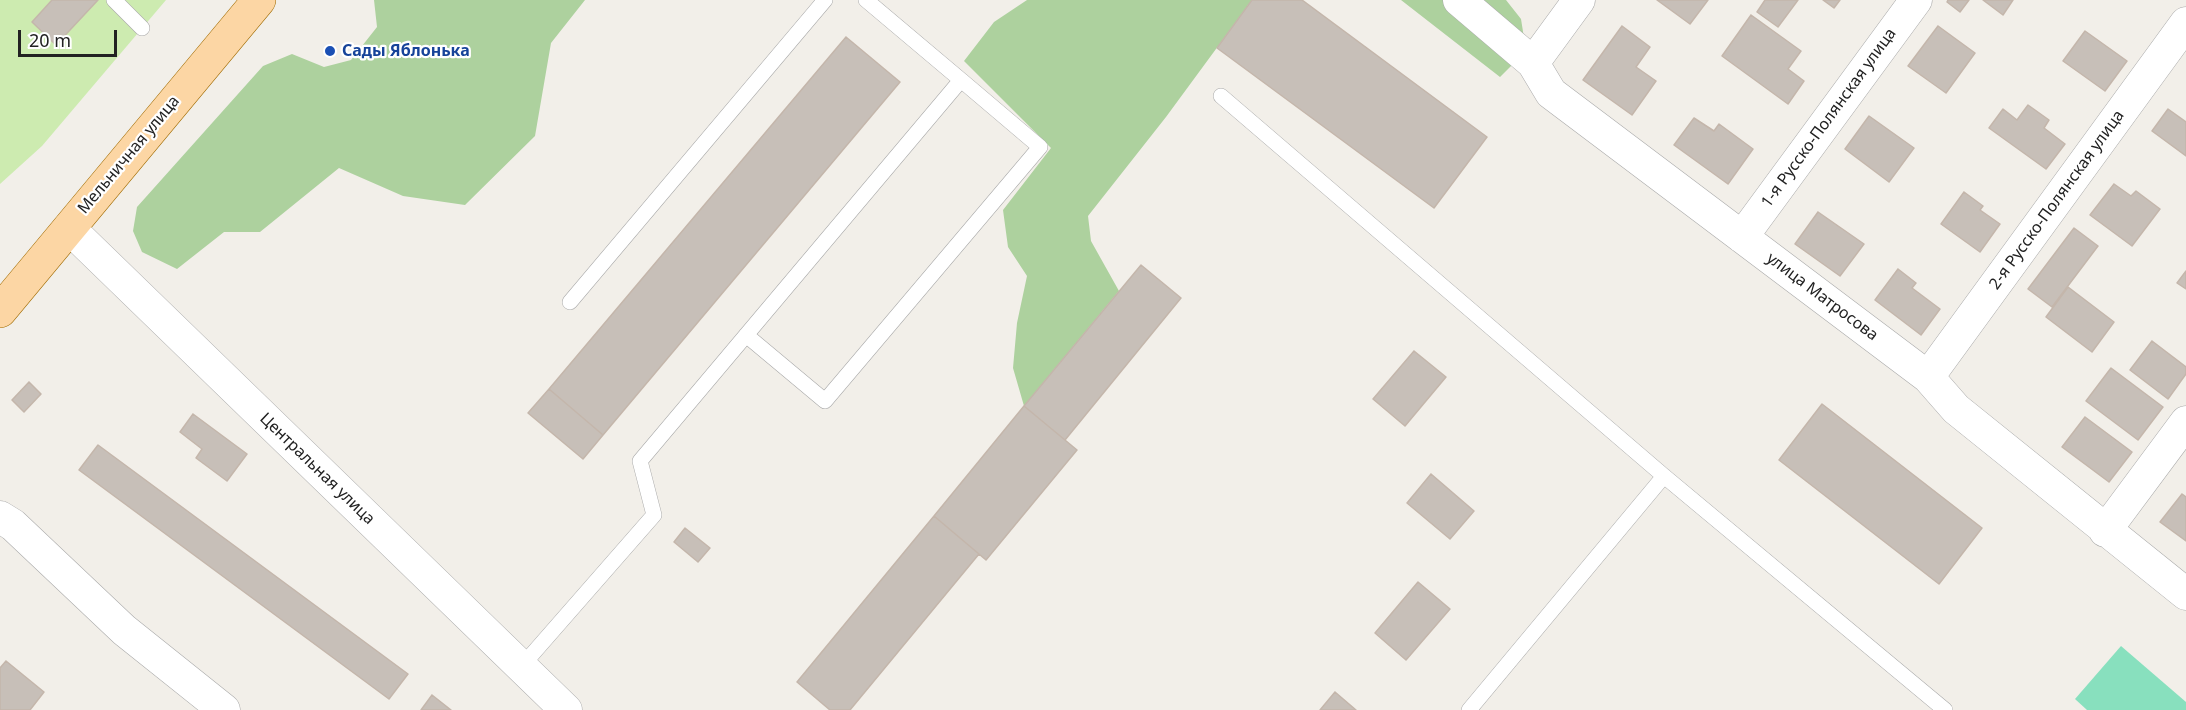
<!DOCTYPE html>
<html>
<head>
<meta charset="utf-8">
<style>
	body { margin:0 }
	#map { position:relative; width:2186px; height:710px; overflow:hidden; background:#f2efe9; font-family:"Noto Sans",sans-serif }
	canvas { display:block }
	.scale { position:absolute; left:18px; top:30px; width:99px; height:27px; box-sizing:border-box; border:3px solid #222; border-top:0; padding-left:8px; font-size:18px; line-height:21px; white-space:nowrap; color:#222; -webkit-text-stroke:4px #fff; paint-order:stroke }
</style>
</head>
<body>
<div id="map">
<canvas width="2186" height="710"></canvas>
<div class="scale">20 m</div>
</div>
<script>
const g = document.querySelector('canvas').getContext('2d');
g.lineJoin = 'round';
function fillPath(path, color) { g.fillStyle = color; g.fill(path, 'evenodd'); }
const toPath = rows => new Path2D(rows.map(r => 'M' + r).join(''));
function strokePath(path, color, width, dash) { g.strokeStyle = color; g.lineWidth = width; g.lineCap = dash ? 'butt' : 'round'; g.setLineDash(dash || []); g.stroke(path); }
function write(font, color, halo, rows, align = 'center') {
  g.font = font + ' "Noto Sans",sans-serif'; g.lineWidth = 4.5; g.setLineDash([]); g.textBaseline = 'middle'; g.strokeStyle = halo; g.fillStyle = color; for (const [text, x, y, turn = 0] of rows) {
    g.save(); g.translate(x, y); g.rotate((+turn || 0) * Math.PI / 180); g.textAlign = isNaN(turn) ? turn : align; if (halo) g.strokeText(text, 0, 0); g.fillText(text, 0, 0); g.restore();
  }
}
fillPath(toPath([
	[0,0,166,0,42,146,0,184]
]), '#cdebb0');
fillPath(toPath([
	[374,0,585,0,551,43,535,136,465,205,403,196,339,168,260,232,224,232,177,269,142,252,133,231,137,207,263,66,292,54,324,67,351,60,377,27],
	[1027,0,1252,0,1166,117,1088,216,1091,241,1119,291,1024,406,1013,368,1017,323,1027,276,1008,247,1003,210,1051,148,964,61,994,22],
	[1401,0,1506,0,1521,19,1525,44,1514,63,1500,77]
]), '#add19e');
fillPath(toPath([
	[2121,646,2186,702,2186,710,2087,710,2075,699]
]), '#88e0be');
const building = toPath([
	[52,0,98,0,56,45,32,22,52,0],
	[1252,0,1302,0,1487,137,1434,208,1217,48,1252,0],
	[1657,0,1708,0,1690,24,1657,0],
	[1765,0,1798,0,1778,27,1757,12,1765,0],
	[1823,0,1840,0,1834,8,1823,0],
	[1948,0,1969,0,1960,12,1947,2,1948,0],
	[1983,0,2013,0,2003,15,1983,0],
	[1751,15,1801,51,1788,69,1804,81,1788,104,1722,56,1751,15],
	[1622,26,1650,47,1636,67,1656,81,1632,115,1583,80,1622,26],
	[1938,26,1975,53,1946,93,1908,66,1938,26],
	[2085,31,2127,61,2105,91,2063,61,2085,31],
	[846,37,900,82,603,435,549,389,846,37],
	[2028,105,2049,120,2044,128,2065,144,2046,169,1989,128,2003,109,2017,120,2028,105],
	[2168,109,2186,122,2186,156,2152,131,2168,109],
	[1869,116,1914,148,1889,182,1845,149,1869,116],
	[1694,118,1714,131,1719,124,1753,149,1728,184,1674,145,1694,118],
	[2114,184,2131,196,2136,191,2160,209,2132,246,2090,215,2114,184],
	[1964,192,1983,206,1980,210,2000,224,1980,252,1941,224,1964,192],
	[1818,212,1864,244,1840,276,1795,244,1818,212],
	[2074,228,2098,246,2052,307,2028,289,2074,228],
	[1141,265,1181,298,1065,440,1024,406,1141,265],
	[1898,269,1916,283,1912,288,1940,309,1921,335,1875,300,1898,269],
	[2186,271,2186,289,2177,283,2186,271],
	[2068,287,2114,322,2092,352,2046,317,2068,287],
	[2152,341,2186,367,2186,374,2168,399,2130,370,2152,341],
	[1414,351,1446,377,1405,426,1373,399,1414,351],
	[2111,368,2163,407,2138,440,2086,401,2111,368],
	[29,382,41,394,24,412,12,400,29,382],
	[549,389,603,435,583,459,528,413,549,389],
	[1822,404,1982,528,1939,584,1779,460,1822,404],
	[1024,406,1077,450,986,560,934,516,1024,406],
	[193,414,247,454,227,481,196,458,202,449,180,432,193,414],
	[2085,417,2132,452,2109,482,2062,447,2085,417],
	[98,445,408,674,389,699,79,470,98,445],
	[1431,474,1474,511,1450,539,1407,503,1431,474],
	[2182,494,2186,497,2186,541,2160,522,2182,494],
	[934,516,979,554,850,710,830,710,797,682,934,516],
	[685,528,710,548,698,562,674,542,685,528],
	[1418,582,1450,609,1406,660,1375,633,1418,582],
	[6,661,44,692,30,710,0,710,0,668,6,661],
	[1335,692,1356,710,1320,710,1335,692],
	[432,695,451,710,421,710,432,695]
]);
fillPath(building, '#c7bfb8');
strokePath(building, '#c4b6ab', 1.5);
const service = toPath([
	[114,0,142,28],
	[1221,96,1664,476,1945,710],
	[570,302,825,0],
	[746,335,825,401,1040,147,961,80],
	[521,667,654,515,640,461,961,80,866,0],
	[1469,710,1664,476]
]);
const minor = toPath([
	[1459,0,1533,63,1551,93,1928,377,1956,409,2186,594],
	[1533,63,1579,0],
	[69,228,566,710],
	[1742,237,1916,0],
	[1928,377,2186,23],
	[0,517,13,525,124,630,224,710],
	[2105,531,2186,422]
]);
const primary = toPath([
	[0,311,259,0]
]);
strokePath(service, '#a9a9a9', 16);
strokePath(minor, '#a9a9a9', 33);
strokePath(primary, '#a06b00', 34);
strokePath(service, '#fff', 15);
strokePath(minor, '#fff', 32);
strokePath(primary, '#fcd6a4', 33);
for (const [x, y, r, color] of [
	[330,51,6,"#1a4fb4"]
]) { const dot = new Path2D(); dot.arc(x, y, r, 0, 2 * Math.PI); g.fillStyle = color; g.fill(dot); strokePath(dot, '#fff', 2); }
write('bold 16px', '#164399', '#fff', [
	["Сады Яблонька",342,51]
], 'left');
write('16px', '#222', '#fff', [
	["1-я Русско-Полянская улица",1829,118,-54],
	["Мельничная улица",129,155,-50],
	["2-я Русско-Полянская улица",2057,200,-54],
	["улица Матросова",1822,297,37],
	["Центральная улица",317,469,44]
]);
</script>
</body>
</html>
